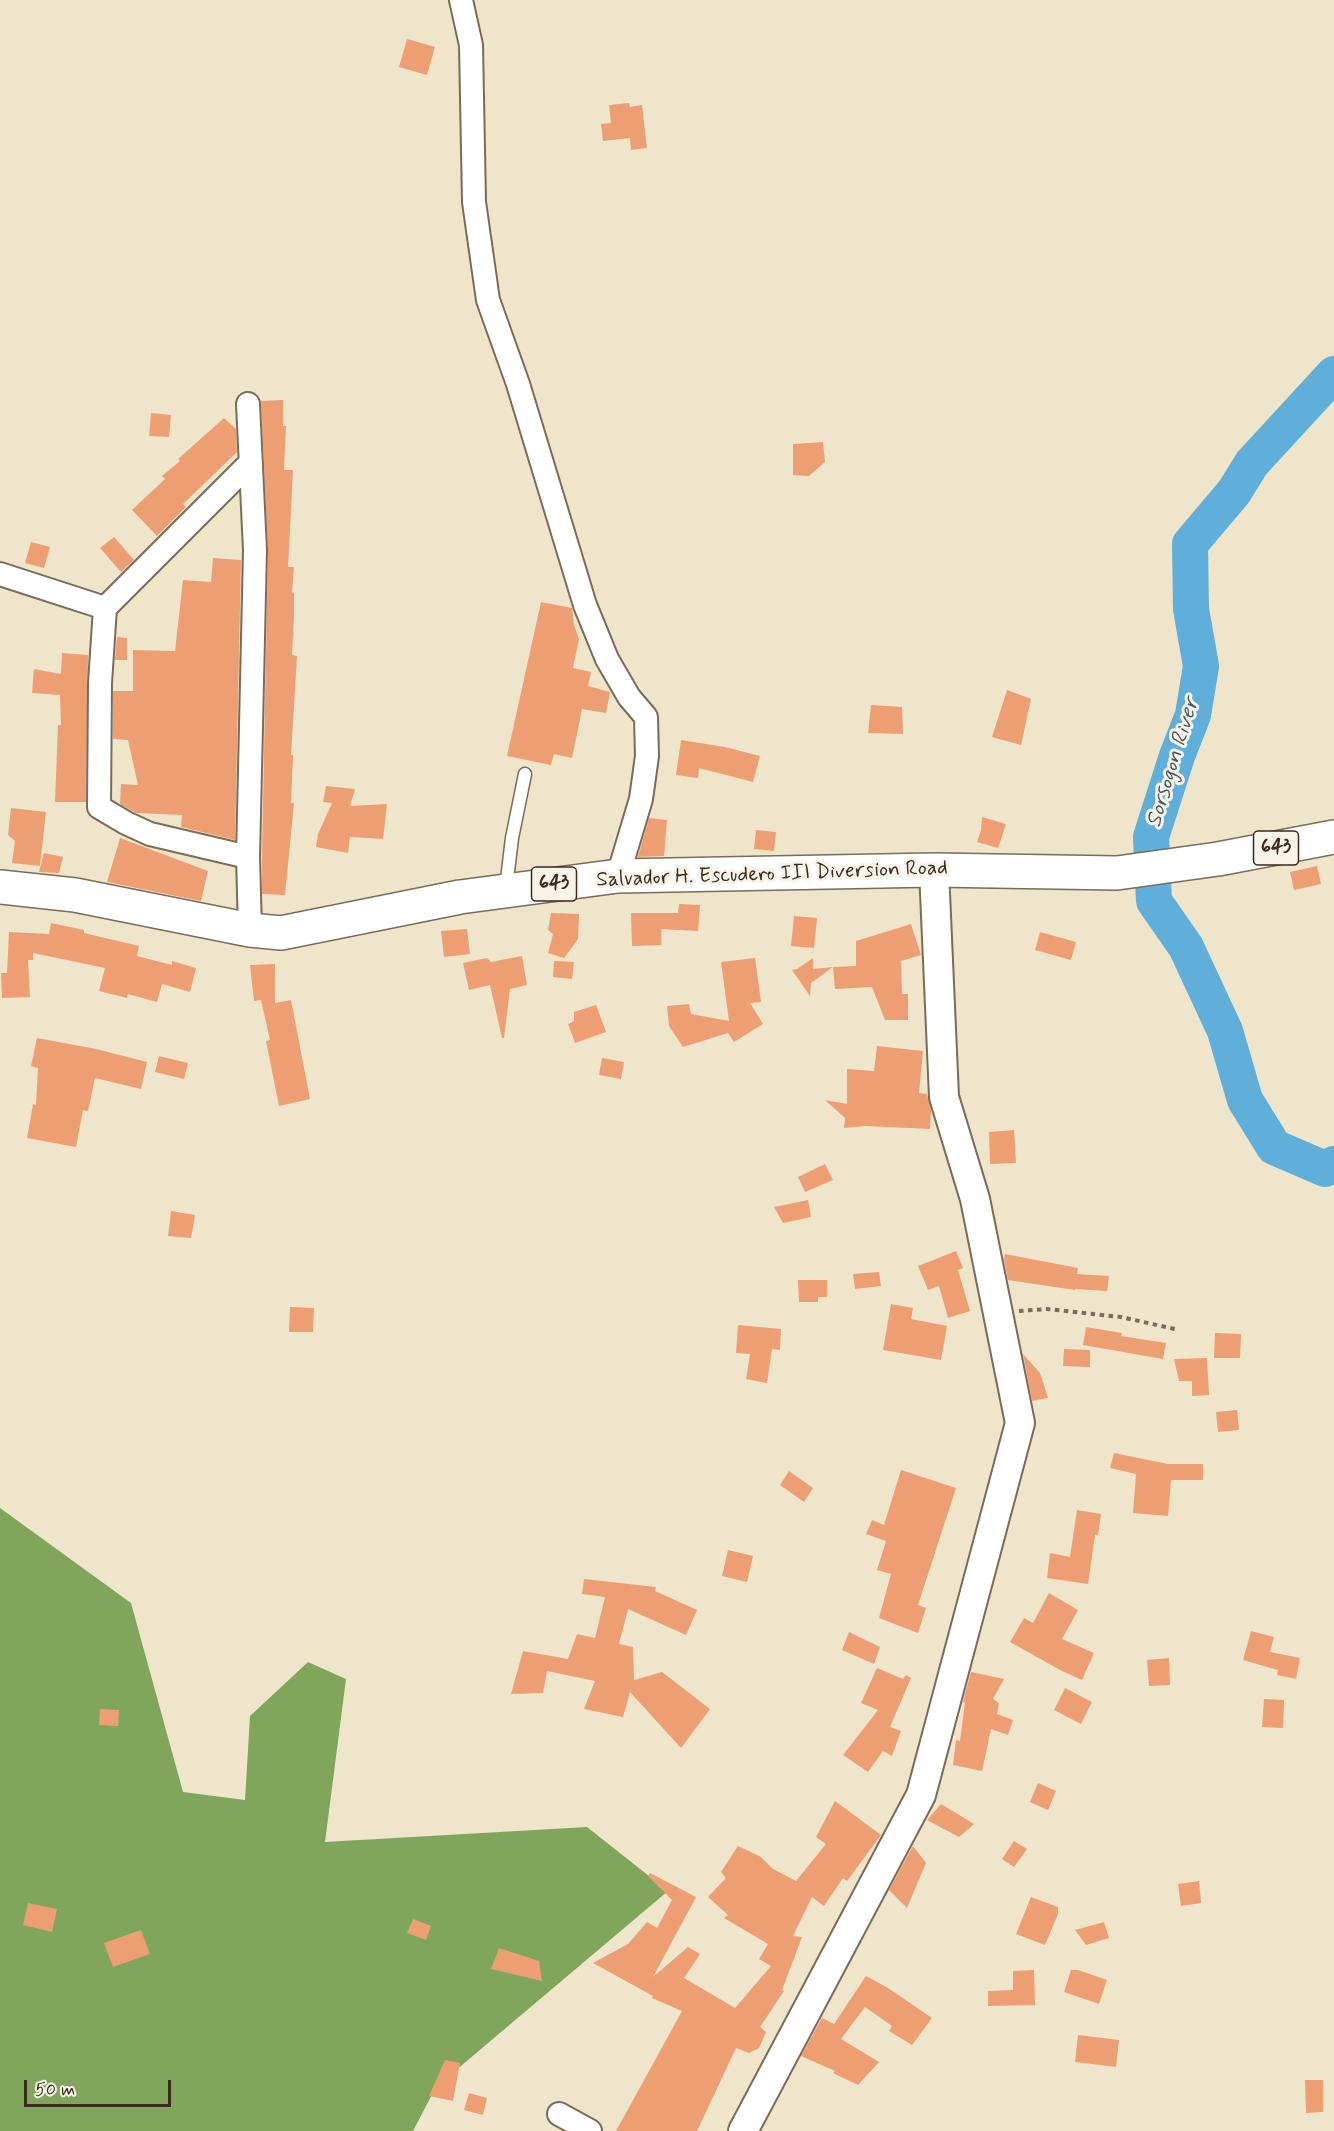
<!DOCTYPE html>
<html>
<head>
<meta charset="utf-8">
<style>
	body { margin:0 }
	#map { position:relative; width:1334px; height:2131px; overflow:hidden; background:#efe5ca; font-family:Mynerve,sans-serif }
	canvas { display:block }
	.scale { position:absolute; left:24px; top:2080px; width:147px; height:27px; box-sizing:border-box; border:3px solid #3b2a1e; border-top:0; padding-left:8px; font-size:18px; line-height:21px; white-space:nowrap; color:#3b2a1e; -webkit-text-stroke:4px #f7f3e8; paint-order:stroke }
</style>
</head>
<body>
<div id="map">
<canvas width="1334" height="2131"></canvas>
<div class="scale">50 m</div>
</div>
<script>
const g = document.querySelector('canvas').getContext('2d');
g.lineJoin = 'round';
function fillPath(path, color) { g.fillStyle = color; g.fill(path, 'evenodd'); }
const toPath = rows => new Path2D(rows.map(r => 'M' + r).join(''));
function strokePath(path, color, width, dash) { g.strokeStyle = color; g.lineWidth = width; g.lineCap = dash ? 'butt' : 'round'; g.setLineDash(dash || []); g.stroke(path); }
function write(font, color, halo, rows, align = 'center') {
  g.font = font + ' Mynerve,sans-serif'; g.lineWidth = 6; g.setLineDash([]); g.textBaseline = 'middle'; g.strokeStyle = halo; g.fillStyle = color; for (const [text, x, y, turn = 0] of rows) {
    g.save(); g.translate(x, y); g.rotate((+turn || 0) * Math.PI / 180); g.textAlign = isNaN(turn) ? turn : align; if (halo) g.strokeText(text, 0, 0); g.fillText(text, 0, 0); g.restore();
  }
}
fillPath(toPath([
	[0,1508,131,1603,183,1792,245,1800,250,1716,308,1662,346,1679,325,1842,587,1827,668,1891,436,2087,413,2131,0,2131]
]), '#80a65c');
strokePath(toPath([
	[1334,374,1252,463,1234,492,1190,544,1191,609,1201,666,1193,715,1177,756,1151,837,1154,901,1186,947,1225,1031,1245,1100,1274,1147,1325,1169,1334,1164]
]), '#5fafda', 36);
fillPath(toPath([
	[407,39,435,47,427,75,399,67],
	[629,103,630,107,642,105,647,148,631,150,630,138,603,141,601,124,611,123,609,105],
	[283,400,283,426,286,426,284,470,293,470,288,567,294,567,292,592,294,593,294,615,292,655,297,656,291,755,293,755,291,803,294,803,285,895,262,894,262,857,268,550,261,401],
	[151,413,171,415,169,437,149,436],
	[224,418,236,429,237,452,183,504,186,507,157,536,132,510,165,479,162,476,180,461,178,459],
	[823,442,825,462,809,476,793,475,793,444],
	[114,537,134,560,121,572,100,548],
	[31,542,50,547,44,568,25,563],
	[213,558,241,560,235,840,181,827,182,815,136,813,120,804,121,784,138,785,128,740,113,739,113,691,133,691,133,650,175,651,183,580,211,582],
	[541,602,572,608,574,625,579,639,573,668,591,672,588,686,610,692,606,713,582,709,572,758,554,754,551,765,507,756],
	[117,637,127,638,127,660,115,660],
	[62,653,88,655,86,802,55,802,58,725,61,725,60,695,32,693,34,669,61,674],
	[1007,690,1031,699,1021,745,992,737],
	[871,705,902,707,903,734,868,733],
	[681,740,725,747,760,756,753,782,699,768,698,778,676,775],
	[326,786,355,789,350,806,387,804,383,839,350,837,348,853,316,847,318,834,332,803,323,802],
	[11,808,46,812,40,866,12,863,15,841,8,835],
	[982,817,1006,824,998,848,977,842,981,830],
	[649,818,667,820,664,856,638,857],
	[756,830,776,832,774,851,754,849],
	[120,838,208,871,201,901,107,882],
	[44,853,63,857,59,873,39,872],
	[1317,866,1321,884,1294,890,1290,872],
	[679,904,700,905,698,931,661,929,661,945,632,946,631,913,678,913],
	[551,913,579,914,578,939,564,958,548,953,553,934,548,930],
	[794,916,817,918,814,948,791,946],
	[51,923,84,930,84,933,139,946,137,956,172,965,172,961,196,968,190,992,162,984,157,1002,128,994,127,998,99,991,105,968,33,953,33,960,28,960,30,997,2,998,1,973,7,973,9,932,49,934],
	[911,924,921,955,901,961,902,994,908,994,908,1020,885,1020,872,987,835,989,833,967,856,966,856,941],
	[467,929,470,954,444,957,441,931],
	[1040,932,1076,942,1071,960,1035,950],
	[522,956,527,985,510,989,504,1038,502,1038,490,985,469,990,463,963,487,958,491,962],
	[755,958,761,1002,750,1003,763,1024,734,1042,728,1033,683,1047,669,1026,667,1006,689,1004,691,1014,729,1021,721,962],
	[813,958,813,969,833,967,811,983,810,996,792,970,797,969],
	[554,961,574,962,572,979,553,977],
	[275,964,275,1003,291,1000,310,1099,279,1106,266,1041,270,1040,261,1000,254,1001,250,965],
	[596,1005,606,1032,575,1043,568,1024,574,1021,574,1012],
	[37,1038,96,1049,147,1062,141,1089,95,1078,88,1111,83,1110,76,1147,27,1138,33,1104,36,1105,38,1068,31,1066],
	[877,1046,923,1051,919,1093,927,1094,931,1110,930,1129,866,1126,844,1128,845,1118,825,1100,847,1104,847,1069,874,1071],
	[159,1056,188,1063,184,1079,155,1072],
	[602,1058,624,1062,621,1079,599,1075],
	[1014,1130,1016,1163,990,1164,989,1132],
	[825,1164,833,1180,805,1192,798,1177],
	[808,1200,811,1217,783,1223,774,1207],
	[171,1211,195,1215,191,1238,168,1236],
	[956,1251,963,1268,958,1270,970,1311,948,1318,939,1286,928,1290,918,1266],
	[1005,1254,1078,1268,1077,1274,1109,1276,1107,1291,1075,1289,1075,1290,1008,1280,1004,1259],
	[879,1272,881,1286,855,1289,853,1274],
	[798,1280,827,1280,827,1297,818,1297,818,1302,799,1302],
	[891,1304,913,1308,911,1319,947,1326,941,1360,883,1350],
	[290,1307,314,1308,313,1332,289,1332],
	[738,1325,781,1329,780,1350,772,1349,767,1383,746,1379,750,1354,736,1353],
	[1086,1327,1122,1333,1121,1336,1166,1343,1163,1359,1083,1345],
	[1215,1333,1241,1334,1240,1358,1214,1358],
	[1064,1349,1090,1350,1090,1367,1063,1366],
	[1023,1354,1040,1373,1048,1398,1032,1401],
	[1207,1358,1209,1395,1192,1396,1192,1381,1179,1381,1174,1359],
	[1237,1410,1239,1430,1218,1432,1216,1412],
	[1114,1453,1168,1464,1203,1464,1203,1480,1171,1480,1168,1516,1133,1513,1136,1474,1110,1468],
	[901,1470,956,1488,918,1605,926,1608,918,1633,879,1618,891,1574,877,1570,886,1541,866,1534,872,1520,884,1525],
	[789,1471,813,1488,804,1502,780,1485],
	[1077,1510,1101,1514,1098,1535,1095,1535,1088,1584,1047,1578,1050,1553,1070,1557],
	[728,1550,753,1556,747,1582,722,1576],
	[584,1579,656,1587,655,1591,697,1610,686,1635,628,1609,619,1644,633,1647,634,1680,662,1672,710,1709,681,1748,630,1692,623,1717,584,1709,595,1681,547,1671,543,1693,511,1694,523,1651,568,1659,577,1634,595,1638,605,1597,582,1594],
	[1049,1593,1078,1610,1062,1639,1094,1653,1082,1680,1060,1670,1010,1642,1024,1618,1033,1623],
	[1251,1631,1274,1637,1270,1652,1300,1658,1296,1679,1277,1675,1278,1670,1243,1660],
	[849,1632,880,1647,874,1664,842,1650],
	[1169,1658,1170,1685,1149,1686,1147,1660],
	[877,1668,903,1679,906,1675,911,1678,890,1727,901,1731,892,1756,883,1751,868,1772,843,1755,878,1710,861,1703],
	[971,1672,1004,1679,993,1699,999,1703,997,1714,1013,1720,1008,1735,991,1729,982,1771,953,1765,956,1740,960,1741,965,1702,963,1702],
	[1065,1688,1092,1702,1081,1724,1054,1710],
	[1264,1699,1284,1700,1283,1728,1262,1727],
	[100,1709,119,1710,118,1726,99,1725],
	[1038,1783,1056,1791,1048,1810,1030,1802],
	[835,1801,881,1835,847,1881,843,1878,824,1906,812,1897,793,1936,802,1937,782,1990,784,1991,760,2027,766,2032,759,2048,749,2053,736,2048,697,2131,616,2131,682,2011,652,1998,653,1996,593,1963,628,1944,647,1922,657,1928,672,1900,648,1876,650,1873,696,1897,653,1977,688,1947,700,1954,684,1978,735,2008,771,1966,759,1959,768,1944,724,1918,728,1915,708,1897,726,1878,721,1872,738,1846,761,1857,773,1869,796,1881,826,1844,816,1837],
	[941,1804,974,1824,959,1837,927,1820],
	[1014,1841,1027,1849,1014,1867,1002,1859],
	[913,1846,926,1863,907,1908,889,1890],
	[1199,1881,1201,1903,1181,1906,1178,1884],
	[1031,1897,1058,1907,1058,1914,1045,1945,1016,1934],
	[28,1903,57,1909,52,1932,23,1925],
	[413,1919,431,1926,426,1940,407,1933],
	[1104,1922,1109,1938,1086,1945,1075,1930],
	[141,1930,150,1954,113,1967,104,1943],
	[499,1948,539,1961,542,1981,491,1969],
	[1034,1970,1035,2005,988,2006,988,1991,1013,1990,1013,1971],
	[1071,1970,1078,1970,1107,1980,1099,2004,1064,1992],
	[866,1976,888,1988,932,2018,912,2045,889,2031,892,2026,865,2007,841,2039,879,2062,858,2085,833,2073,835,2071,801,2056,822,2018,834,2024],
	[1078,2035,1119,2040,1116,2067,1075,2062],
	[445,2060,460,2063,453,2101,429,2096],
	[1305,2080,1323,2080,1323,2112,1306,2113],
	[469,2093,487,2098,483,2115,464,2110]
]), '#ed9f73');
const service = toPath([
	[506,888,512,838,525,774]
]);
const minor = toPath([
	[461,0,471,45,474,202,488,300,518,384,585,605,607,659,629,697,646,717,647,756,641,799,618,876],
	[248,404,255,550,248,857,250,930],
	[0,574,105,608,100,683,99,807,126,823,150,834,248,857],
	[105,608,251,462],
	[559,2114,590,2131]
]);
const tertiary = toPath([
	[743,2131,921,1795,1020,1423,975,1199,944,1097,934,870]
]);
const trunk = toPath([
	[0,887,75,895,250,930,281,933,460,897,618,876,934,870,1117,873,1218,859,1334,837]
]);
strokePath(service, '#7a6b5a', 15);
strokePath(minor, '#7a6b5a', 26);
strokePath(tertiary, '#7a6b5a', 32);
strokePath(trunk, '#7a6b5a', 36);
strokePath(toPath([
	[1019,1311,1047,1309,1121,1317,1179,1330]
]), '#7a6b5a', 4, [4.5, 4.5]);
strokePath(service, '#fff', 12);
strokePath(minor, '#fff', 22);
strokePath(tertiary, '#fff', 28);
strokePath(trunk, '#fff', 33);
for (const [x, y, w] of [
	[1276,848,45],
	[554,884,45]
]) { const box = new Path2D(); box.roundRect(x - w / 2, y - 17, w, 34, 4.5); g.fillStyle = '#f7f3e8'; g.fill(box); strokePath(box, '#3b2a1e', 1.5); }
write('bold 20px', '#3b2a1e', null, [
	["643",1276,848],
	["643",554,884]
]);
write('21px', '#3b2a1e', '#f7f3e8', [
	["Salvador H. Escudero III Diversion Road",772,875,-2]
]);
write('italic 22px', '#485960', '#f7f3e8', [
	["Sorsogon River",1174,763,-73]
]);
</script>
</body>
</html>
